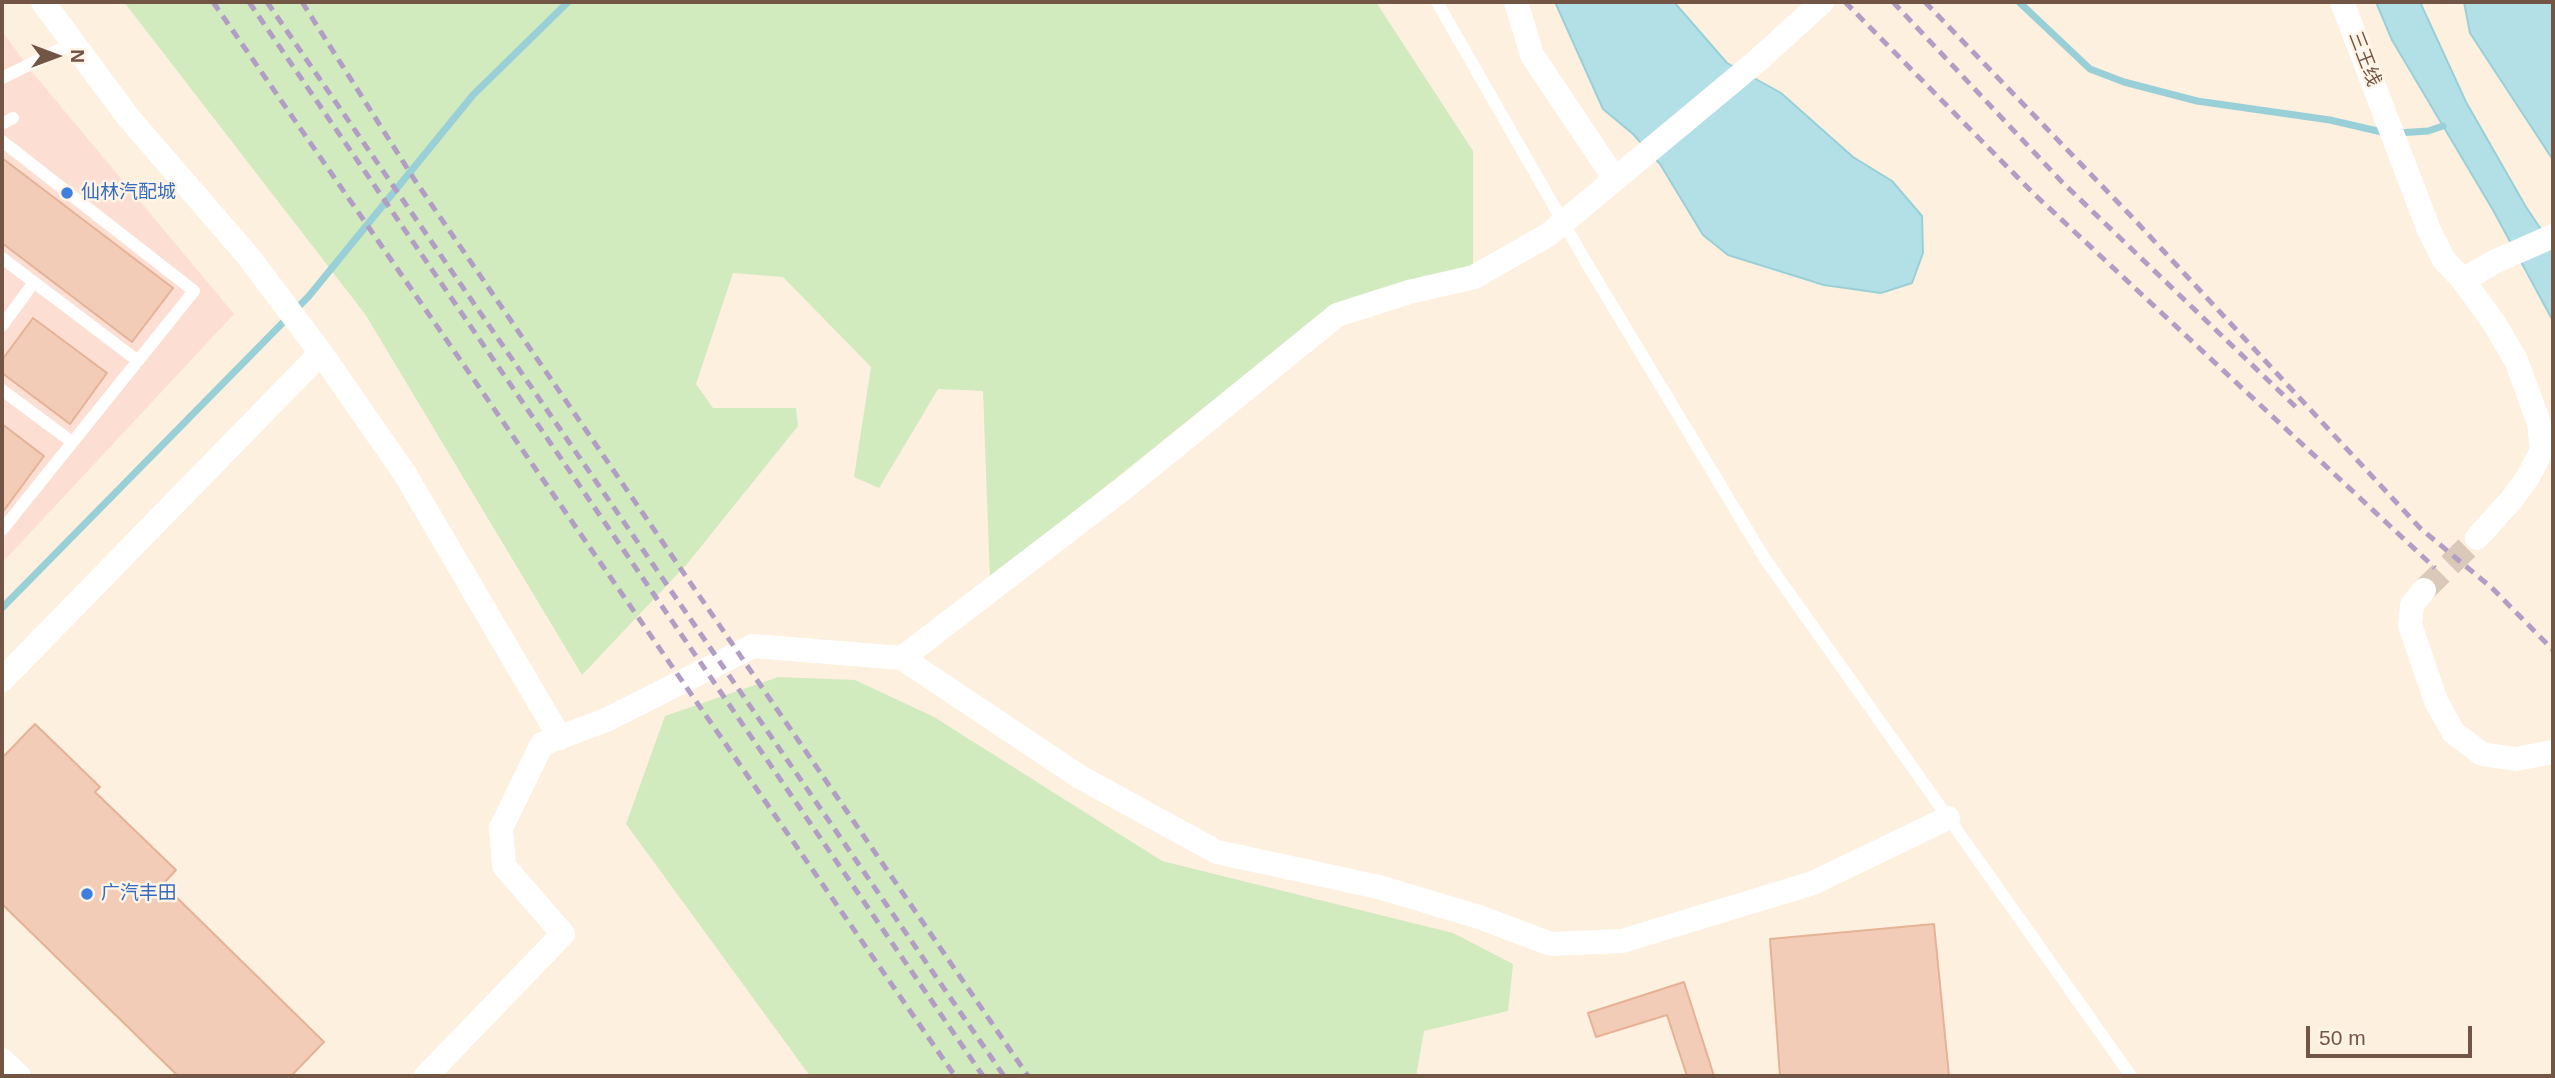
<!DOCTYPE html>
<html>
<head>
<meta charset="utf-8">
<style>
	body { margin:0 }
	#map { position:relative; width:2555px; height:1078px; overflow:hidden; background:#fdf0df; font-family:Helvetica,sans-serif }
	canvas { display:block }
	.frame { position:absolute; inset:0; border:4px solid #735546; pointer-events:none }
	.north { position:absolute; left:21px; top:21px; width:70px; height:70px; -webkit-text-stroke:5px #fff4e5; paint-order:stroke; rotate:90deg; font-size:19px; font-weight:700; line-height:28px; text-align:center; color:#735546 }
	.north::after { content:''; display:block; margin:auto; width:24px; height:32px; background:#735546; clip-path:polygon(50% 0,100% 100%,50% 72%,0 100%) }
	.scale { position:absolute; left:2306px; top:1026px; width:166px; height:32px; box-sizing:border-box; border:4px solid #735546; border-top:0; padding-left:9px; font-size:21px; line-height:24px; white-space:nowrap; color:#735546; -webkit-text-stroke:5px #fff4e5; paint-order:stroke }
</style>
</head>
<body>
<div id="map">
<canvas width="2555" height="1078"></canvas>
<div class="frame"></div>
<div class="north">N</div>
<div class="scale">50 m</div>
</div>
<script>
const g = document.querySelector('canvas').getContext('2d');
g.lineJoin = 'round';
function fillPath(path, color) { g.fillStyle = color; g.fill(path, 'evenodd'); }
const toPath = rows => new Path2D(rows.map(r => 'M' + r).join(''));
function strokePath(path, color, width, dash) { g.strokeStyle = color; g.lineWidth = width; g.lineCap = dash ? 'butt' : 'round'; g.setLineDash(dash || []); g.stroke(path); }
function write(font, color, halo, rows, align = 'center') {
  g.font = font + ' Helvetica,"Noto Sans SC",sans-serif'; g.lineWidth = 5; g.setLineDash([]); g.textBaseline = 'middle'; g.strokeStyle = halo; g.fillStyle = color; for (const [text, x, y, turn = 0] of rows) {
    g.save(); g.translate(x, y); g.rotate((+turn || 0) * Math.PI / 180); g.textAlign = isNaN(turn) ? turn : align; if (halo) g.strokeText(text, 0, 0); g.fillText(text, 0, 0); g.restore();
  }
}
fillPath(toPath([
	[2,31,32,72,234,314,2,563]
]), '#fdded2');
fillPath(toPath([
	[124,2,1376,2,1473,151,1473,265,1332,305,990,579,983,391,938,389,879,488,854,477,871,367,783,277,733,273,696,384,713,408,796,408,798,426,687,564,582,675,365,314],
	[778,677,855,680,934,717,1162,861,1453,933,1513,964,1508,1011,1424,1031,1416,1076,810,1076,626,824,665,716]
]), '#d1eabe');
const water = toPath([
	[1555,2,1674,2,1727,63,1781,93,1853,157,1892,181,1922,216,1923,253,1912,283,1881,293,1824,285,1728,255,1703,235,1660,164,1633,134,1603,109,1555,2],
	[2376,2,2420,2,2466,102,2526,207,2553,247,2553,321,2493,210,2392,40,2376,2],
	[2464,2,2553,2,2553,160,2470,33,2464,2]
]);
fillPath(water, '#b3e0e6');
strokePath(water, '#99d0d8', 2);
strokePath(toPath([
	[2019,2,2090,69,2124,82,2197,101,2330,120,2386,133],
	[2398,133,2428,131,2443,126],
	[2,608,309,296,473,95,568,2]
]), '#99d0d8', 7);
const building = toPath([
	[2,158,173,288,132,342,2,243,2,158],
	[33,318,107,373,70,424,2,373,2,360,33,318],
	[2,424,44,456,2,513,2,424],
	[35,724,100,787,95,792,176,870,163,884,324,1042,291,1076,178,1076,2,904,2,758,35,724],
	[1934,924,1949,1076,1780,1076,1770,939,1934,924],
	[1684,982,1714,1076,1687,1076,1667,1015,1596,1037,1588,1013,1684,982]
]);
fillPath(building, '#f2ccb6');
strokePath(building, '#e5b296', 2);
strokePath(toPath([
	[2424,590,2477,538]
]), '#dac9b9', 24, [24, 12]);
strokePath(toPath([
	[1437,2,1586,262,1765,559,2131,1076],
	[2,78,73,43],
	[2,124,13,118],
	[2,141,194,291,2,530],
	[2,258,138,361],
	[2,326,34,282],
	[2,390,72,442]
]), '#fff', 12);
strokePath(toPath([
	[43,2,128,117,248,256,321,353,405,474,560,738],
	[1516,2,1532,55,1615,179],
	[2342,2,2429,230,2444,260,2463,280,2494,323,2516,360,2539,423,2542,450,2528,477,2512,499,2477,538],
	[2463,280,2494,262,2553,236],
	[2424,590,2412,605,2410,625,2436,701,2453,732,2482,754,2516,759,2553,752],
	[902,658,1128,485,1337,315,1409,292,1474,277,1548,235,1757,61,1822,2],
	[2,680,321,353],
	[2,1060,19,1076],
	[426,1076,563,934,504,866,501,828,542,744,606,720,753,646,902,658,1080,777,1217,852,1379,887,1479,917,1551,944,1622,941,1813,883,1948,818]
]), '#fff', 24);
strokePath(toPath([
	[213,2,955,1076],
	[249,2,983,1076],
	[267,2,1004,1076],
	[302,2,414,179,1028,1076],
	[1845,2,2033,193,2435,568],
	[1893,2,2062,182,2300,411],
	[1925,2,2132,217,2420,528,2492,588,2553,650]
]), '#b29ec5', 5, [10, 7]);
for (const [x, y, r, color] of [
	[67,193,7,"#3f7fe0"],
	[87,894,7,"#3f7fe0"]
]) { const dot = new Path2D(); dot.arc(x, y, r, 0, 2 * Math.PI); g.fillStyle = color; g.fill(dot); strokePath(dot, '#fff4e5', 2.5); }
write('19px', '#735546', '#fff4e5', [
	["三王线",2364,59,69]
]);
write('19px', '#366cbe', '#fff4e5', [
	["仙林汽配城",81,193],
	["广汽丰田",101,894]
], 'left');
</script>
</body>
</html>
